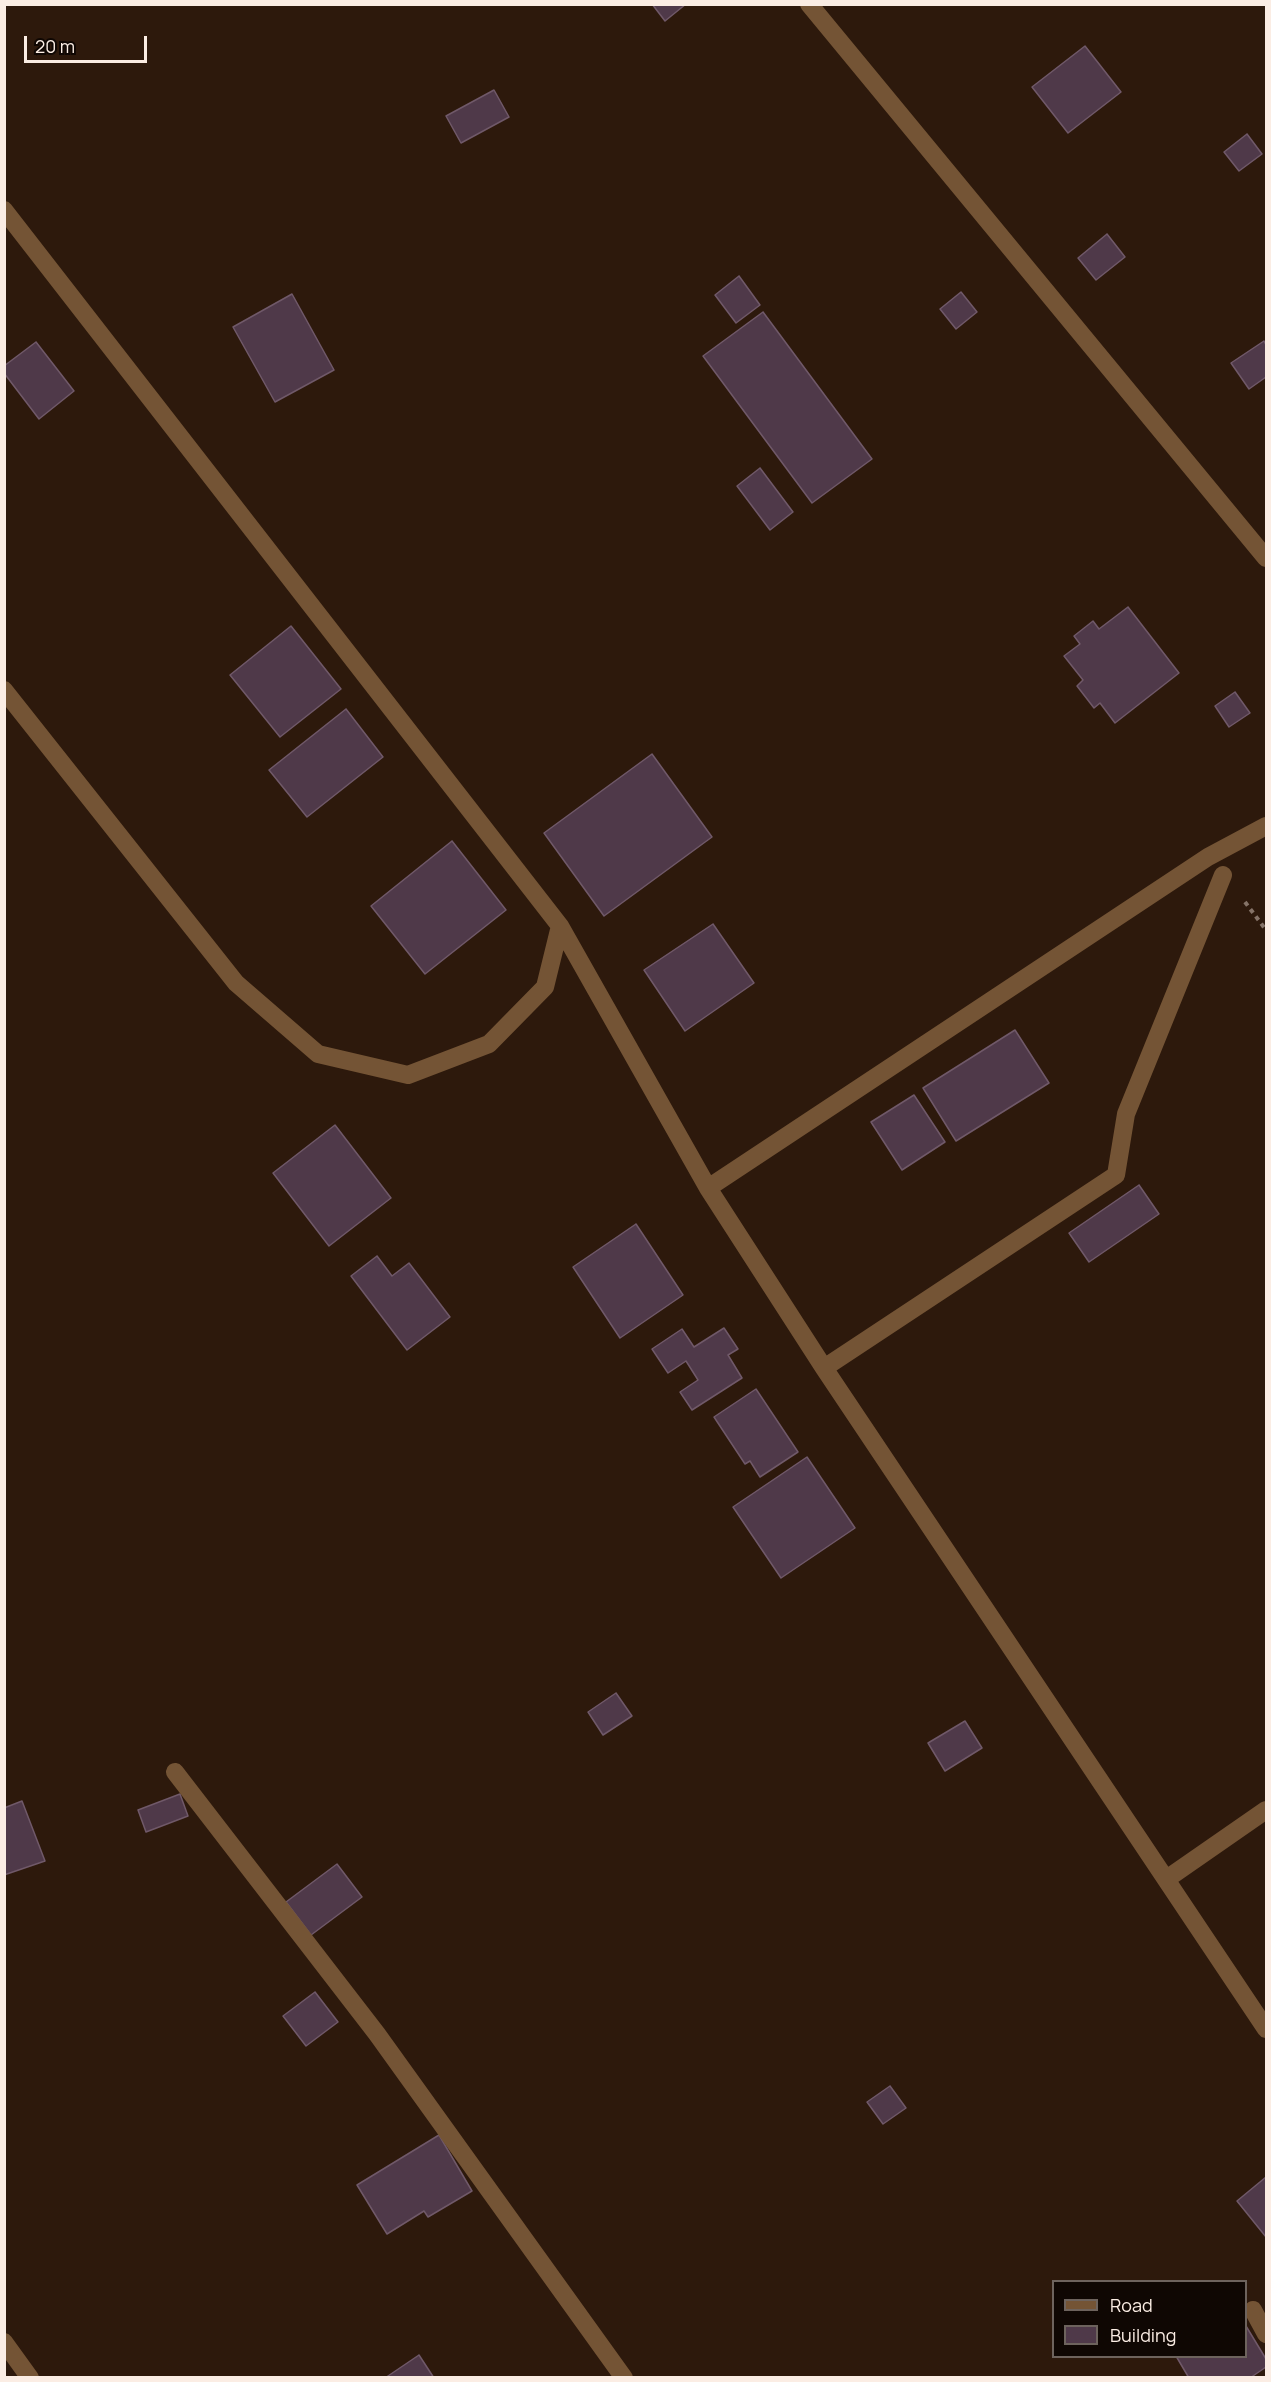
<!DOCTYPE html>
<html>
<head>
<meta charset="utf-8">
<style>
	body { margin:0 }
	#map { position:relative; width:1271px; height:2382px; overflow:hidden; background:#2d190c; font-family:Manrope,sans-serif }
	canvas { display:block }
	.frame { position:absolute; inset:0; border:6px solid #fbede4; pointer-events:none }
	.legend { position:absolute; left:1052px; top:2280px; width:195px; height:78px; box-sizing:border-box; background:#0f0703; border:2px solid #6d635d; margin:0; padding:8px 10px; list-style:none; font-size:18px; color:#fbede4 }
	.legend li { display:flex; align-items:center; gap:12px; height:30px }
	.legend b { width:30px; border:2px solid #6d635d }
	.scale { position:absolute; left:24px; top:36px; width:123px; height:27px; box-sizing:border-box; border:3px solid #fbede4; border-top:0; padding-left:8px; font-size:18px; line-height:21px; white-space:nowrap; color:#fbede4; -webkit-text-stroke:4px #0f0703; paint-order:stroke }
</style>
</head>
<body>
<div id="map">
<canvas width="1271" height="2382"></canvas>
<div class="frame"></div>
<ul class="legend">
<li><b style="height:8px;background:#745435"></b>Road</li>
<li><b style="height:16px;background:#4f3949"></b>Building</li>
</ul>
<div class="scale">20 m</div>
</div>
<script>
const g = document.querySelector('canvas').getContext('2d');
g.lineJoin = 'round';
function fillPath(path, color) { g.fillStyle = color; g.fill(path, 'evenodd'); }
const toPath = rows => new Path2D(rows.map(r => 'M' + r).join(''));
function strokePath(path, color, width, dash) { g.strokeStyle = color; g.lineWidth = width; g.lineCap = dash ? 'butt' : 'round'; g.setLineDash(dash || []); g.stroke(path); }
const building = toPath([
	[652,4,686,4,665,21,652,4],
	[1085,46,1121,92,1068,133,1032,87,1085,46],
	[494,90,509,117,461,143,446,116,494,90],
	[1247,134,1262,154,1239,171,1224,152,1247,134],
	[1107,234,1125,257,1096,280,1078,258,1107,234],
	[739,276,760,305,736,323,715,295,739,276],
	[961,292,977,312,956,329,940,309,961,292],
	[292,294,334,370,275,402,233,327,292,294],
	[763,312,872,459,812,503,703,356,763,312],
	[1264,341,1266,345,1266,377,1249,389,1231,363,1264,341],
	[36,342,74,391,39,419,4,373,4,366,36,342],
	[760,468,793,512,770,530,737,486,760,468],
	[1128,607,1179,673,1115,723,1100,703,1094,708,1077,686,1083,680,1064,656,1080,644,1074,636,1093,621,1099,629,1128,607],
	[291,626,341,689,280,737,230,675,291,626],
	[1235,692,1250,713,1229,727,1215,706,1235,692],
	[346,709,383,757,307,817,269,770,346,709],
	[652,754,712,837,604,916,544,833,652,754],
	[452,841,506,910,425,974,371,906,452,841],
	[713,924,754,983,685,1031,644,970,713,924],
	[1015,1030,1049,1083,956,1141,923,1088,1015,1030],
	[914,1095,945,1142,902,1170,871,1122,914,1095],
	[335,1125,391,1198,329,1246,273,1173,335,1125],
	[1139,1185,1159,1214,1089,1262,1069,1233,1139,1185],
	[636,1224,683,1295,620,1338,573,1267,636,1224],
	[377,1256,392,1276,409,1263,450,1317,407,1350,351,1276,377,1256],
	[724,1328,738,1349,728,1355,742,1378,692,1410,680,1392,698,1380,686,1361,668,1373,652,1349,682,1329,694,1347,724,1328],
	[756,1389,798,1452,760,1477,750,1461,745,1464,714,1417,756,1389],
	[807,1457,855,1528,781,1578,733,1507,807,1457],
	[616,1693,632,1716,603,1735,588,1712,616,1693],
	[965,1721,982,1748,945,1771,928,1743,965,1721],
	[180,1794,188,1816,146,1832,138,1810,180,1794],
	[22,1801,45,1861,4,1875,4,1808,22,1801],
	[337,1864,362,1897,311,1935,286,1902,337,1864],
	[315,1992,338,2022,306,2046,283,2016,315,1992],
	[890,2086,906,2108,883,2124,867,2102,890,2086],
	[439,2135,472,2191,428,2217,424,2211,387,2234,357,2185,439,2135],
	[1266,2177,1266,2237,1237,2201,1266,2177],
	[1246,2326,1266,2359,1266,2367,1250,2378,1189,2378,1176,2356,1246,2356,1246,2326],
	[419,2355,434,2378,385,2378,419,2355]
]);
fillPath(building, '#4f3949');
strokePath(building, '#705969', 1.5);
strokePath(toPath([
	[1245,902,1266,930]
]), '#857368', 4, [4.5, 4.5]);
strokePath(toPath([
	[809,4,1266,558],
	[4,210,560,926,708,1188,824,1368,1266,2029],
	[4,690,236,983,318,1054,408,1075,489,1044,545,987,560,926],
	[708,1188,1208,857,1266,826],
	[824,1368,1116,1175,1126,1114,1223,875],
	[175,1772,377,2034,624,2378],
	[1168,1878,1266,1810],
	[1253,2310,1266,2334],
	[4,2342,30,2378]
]), '#745435', 18);
</script>
</body>
</html>
